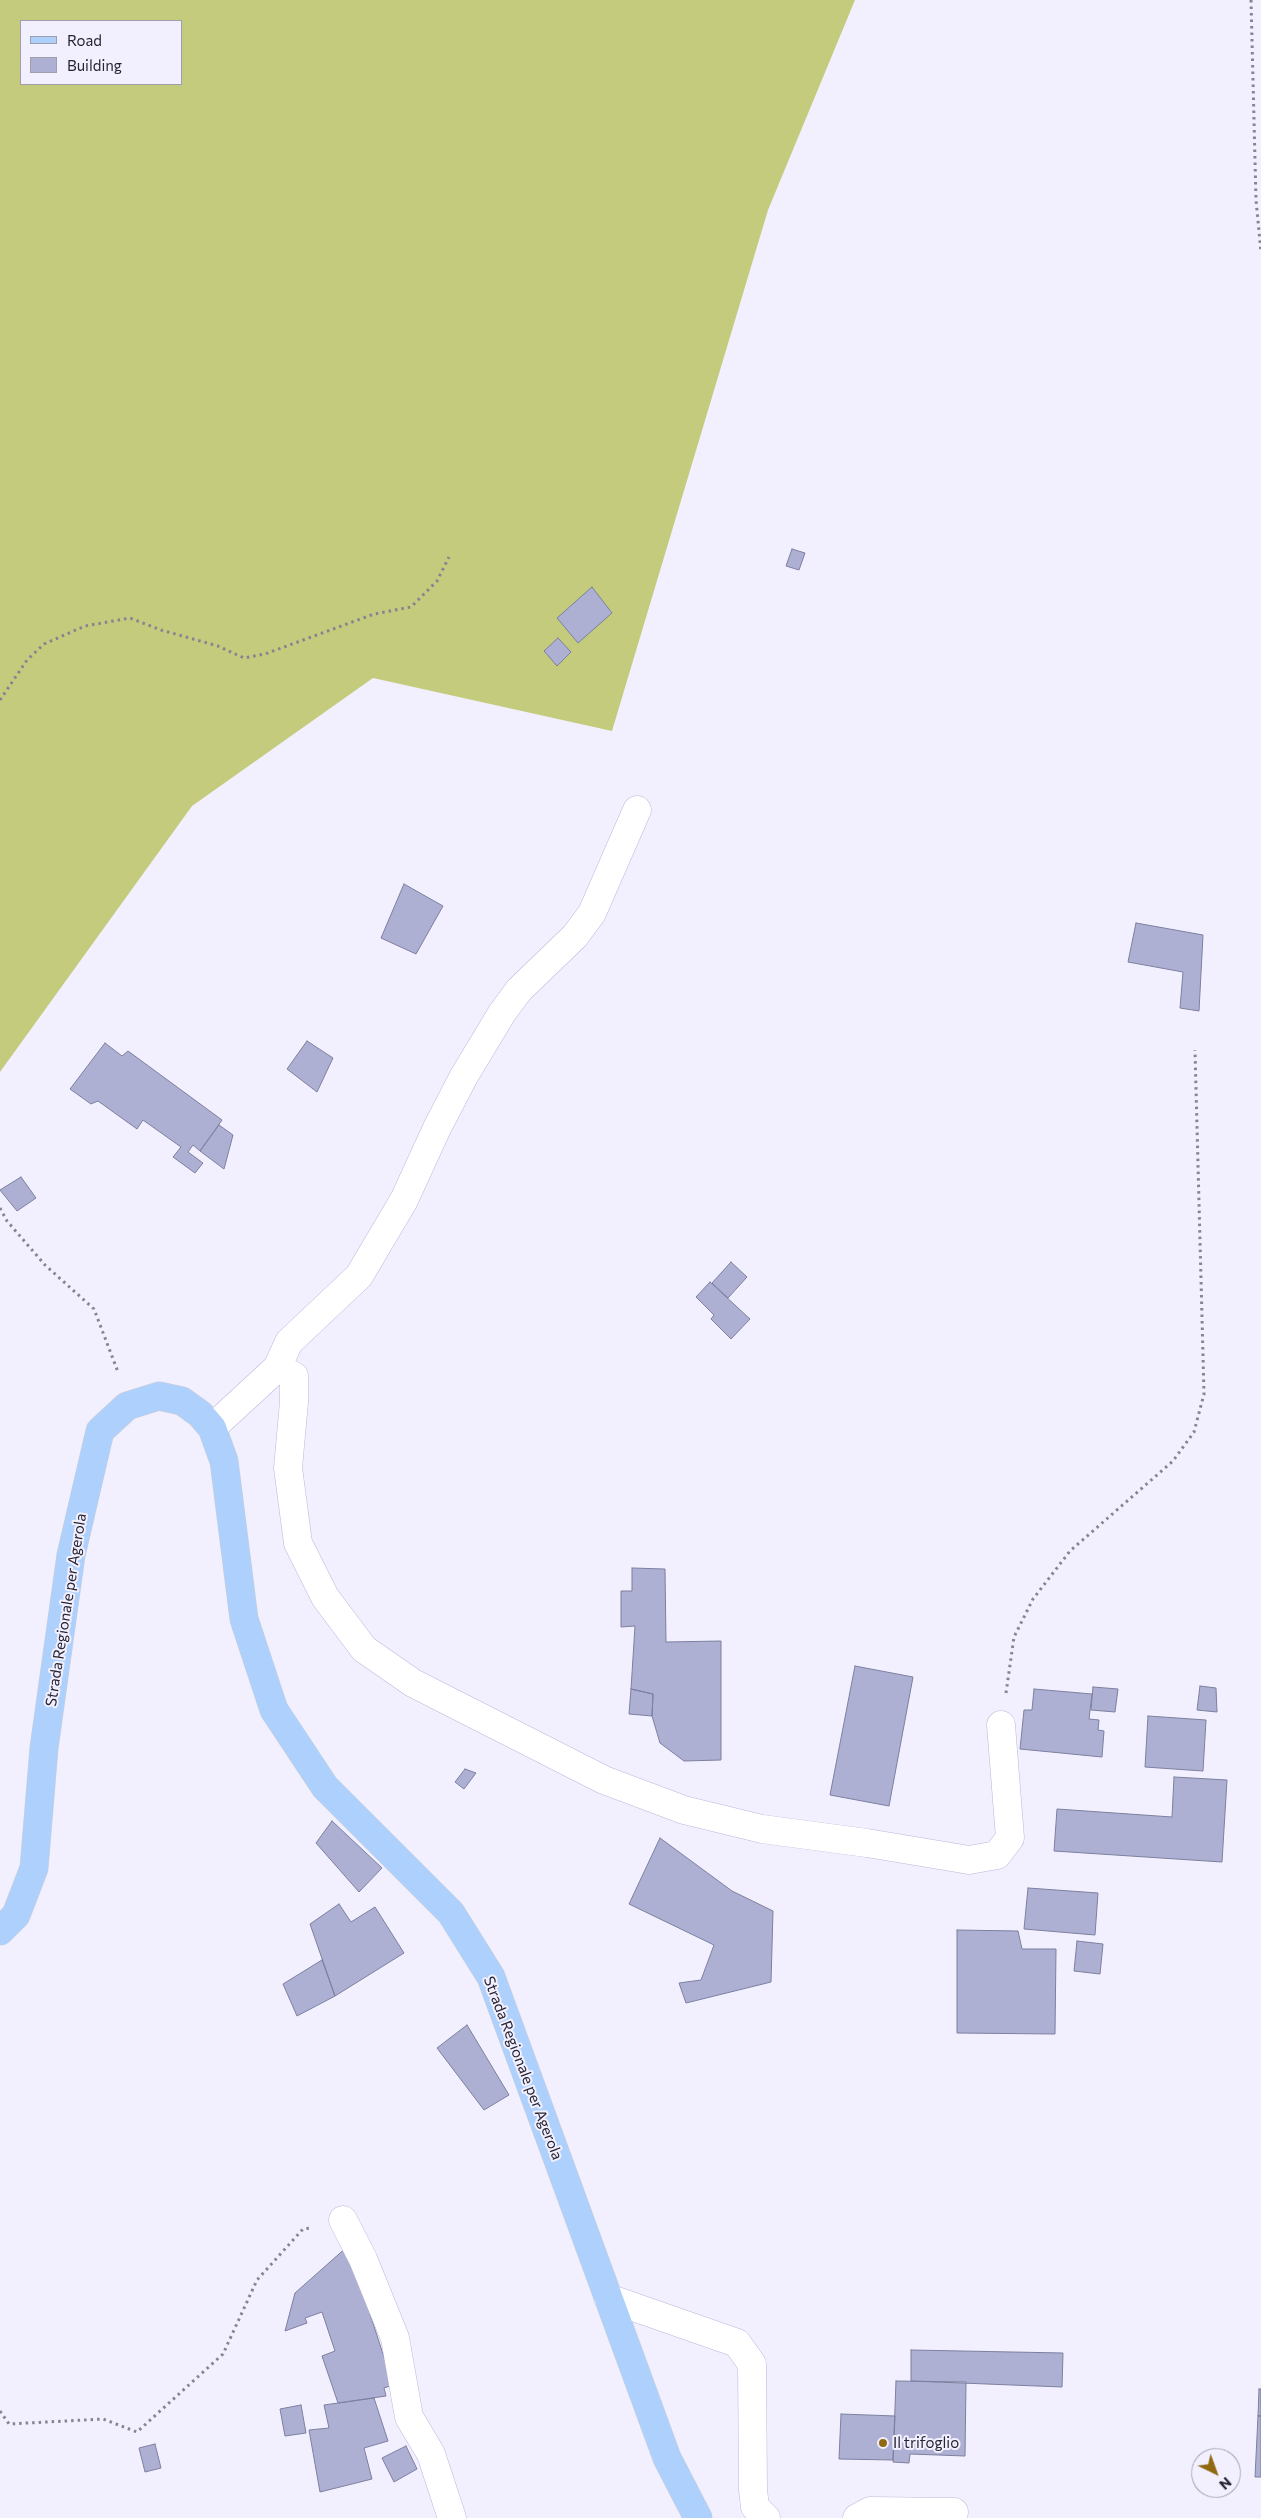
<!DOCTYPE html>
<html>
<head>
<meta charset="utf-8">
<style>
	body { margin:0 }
	#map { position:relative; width:1261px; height:2518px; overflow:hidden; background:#f2f0fe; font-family:Commissioner,sans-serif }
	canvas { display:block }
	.legend { position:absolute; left:20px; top:20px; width:162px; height:65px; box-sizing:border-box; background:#f2f0fe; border:1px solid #a09eac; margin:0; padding:6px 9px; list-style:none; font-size:15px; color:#262431 }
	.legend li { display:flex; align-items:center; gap:10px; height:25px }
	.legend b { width:25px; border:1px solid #a09eac }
	.north { position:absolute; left:1191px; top:2448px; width:50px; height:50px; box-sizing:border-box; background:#f2f0fe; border:1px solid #a09eac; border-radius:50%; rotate:138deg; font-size:14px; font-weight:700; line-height:20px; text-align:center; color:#262431 }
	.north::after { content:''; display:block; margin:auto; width:18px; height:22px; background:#916910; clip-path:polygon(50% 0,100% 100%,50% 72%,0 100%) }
</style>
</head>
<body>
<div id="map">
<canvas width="1261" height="2518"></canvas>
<ul class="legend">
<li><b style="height:6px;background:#aed0fd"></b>Road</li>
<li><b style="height:14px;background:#aeb0d3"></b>Building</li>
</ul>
<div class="north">N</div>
</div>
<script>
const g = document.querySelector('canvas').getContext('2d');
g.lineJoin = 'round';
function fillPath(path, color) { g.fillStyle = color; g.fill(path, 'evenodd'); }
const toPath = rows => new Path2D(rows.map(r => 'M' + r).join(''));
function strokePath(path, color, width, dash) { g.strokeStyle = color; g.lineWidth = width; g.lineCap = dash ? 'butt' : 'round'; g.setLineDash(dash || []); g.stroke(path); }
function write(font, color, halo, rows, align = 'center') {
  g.font = font + ' Commissioner,sans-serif'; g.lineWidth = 4; g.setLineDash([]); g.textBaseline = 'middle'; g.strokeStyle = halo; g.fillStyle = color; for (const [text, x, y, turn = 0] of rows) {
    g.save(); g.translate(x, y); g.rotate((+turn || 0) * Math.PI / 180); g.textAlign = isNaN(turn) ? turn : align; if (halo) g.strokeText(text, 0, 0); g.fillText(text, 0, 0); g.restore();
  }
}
fillPath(toPath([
	[0,0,855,0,768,210,612,731,373,678,192,806,0,1072],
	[21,21,181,21,181,84,21,84]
]), '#c4cb7d');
const building = toPath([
	[792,549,805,553,799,570,786,566,792,549],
	[592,587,612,613,578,643,557,618,592,587],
	[558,638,571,652,557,666,544,651,558,638],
	[404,884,443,906,416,954,381,938,404,884],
	[1136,923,1203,935,1199,1011,1180,1008,1183,972,1128,962,1136,923],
	[307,1041,333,1058,317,1092,287,1069,307,1041],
	[105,1043,122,1056,128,1051,222,1120,200,1151,193,1145,188,1152,203,1163,195,1173,173,1157,181,1147,143,1120,137,1129,98,1101,91,1104,70,1089,105,1043],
	[219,1125,233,1135,224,1169,200,1151,219,1125],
	[21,1177,36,1198,17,1211,0,1190,21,1177],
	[731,1262,747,1277,728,1298,712,1283,731,1262],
	[710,1282,750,1319,731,1339,711,1319,714,1315,696,1297,710,1282],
	[632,1568,665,1569,666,1642,721,1641,721,1760,684,1761,660,1743,652,1716,653,1694,631,1689,635,1626,621,1627,621,1591,632,1591,632,1568],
	[855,1666,913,1677,889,1806,830,1795,855,1666],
	[1200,1686,1216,1688,1217,1712,1197,1710,1200,1686],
	[1093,1687,1118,1689,1115,1712,1091,1710,1093,1687],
	[631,1689,653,1694,652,1716,629,1714,631,1689],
	[1034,1689,1092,1694,1089,1719,1099,1720,1098,1730,1104,1731,1102,1757,1020,1749,1024,1710,1032,1710,1034,1689],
	[1148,1716,1206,1720,1203,1771,1145,1767,1148,1716],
	[465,1769,476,1773,464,1789,455,1782,465,1769],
	[1174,1777,1227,1780,1222,1862,1054,1851,1057,1809,1172,1817,1174,1777],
	[332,1821,382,1868,359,1892,316,1843,332,1821],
	[660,1838,732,1891,773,1911,771,1982,686,2003,679,1983,701,1980,714,1945,629,1904,660,1838],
	[1028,1888,1098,1893,1095,1935,1024,1929,1028,1888],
	[339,1904,351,1922,375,1907,404,1953,335,1996,310,1924,339,1904],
	[957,1930,1018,1931,1022,1949,1056,1949,1055,2034,957,2033,957,1930],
	[1077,1941,1103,1944,1100,1974,1074,1971,1077,1941],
	[322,1960,335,1996,297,2016,283,1984,322,1960],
	[467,2025,509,2095,484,2110,437,2048,467,2025],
	[348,2246,393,2385,384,2388,386,2396,338,2403,322,2356,335,2351,322,2312,305,2318,307,2323,285,2331,295,2293,348,2246],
	[911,2350,1063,2353,1062,2387,911,2381,911,2350],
	[896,2381,966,2382,965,2456,910,2454,909,2463,893,2462,896,2381],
	[1259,2389,1261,2389,1261,2416,1258,2416,1259,2389],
	[374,2398,388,2441,364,2448,372,2479,320,2492,309,2430,329,2428,324,2405,374,2398],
	[301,2405,306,2433,285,2436,280,2409,301,2405],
	[841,2414,895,2416,893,2460,839,2459,841,2414],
	[1258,2416,1261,2416,1261,2477,1255,2477,1258,2416],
	[155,2444,161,2468,145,2472,139,2448,155,2444],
	[406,2446,417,2469,394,2482,382,2458,406,2446]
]);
fillPath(building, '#aeb0d3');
strokePath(building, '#7c7f9f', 1);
const minor = toPath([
	[277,1368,289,1342,359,1276,404,1200,437,1128,464,1076,502,1013,519,990,575,936,592,913,637,810],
	[212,1428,277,1368,294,1376,294,1402,288,1468,298,1543,325,1597,364,1649,413,1683,604,1780,684,1810,762,1829,867,1843,969,1860,997,1855,1010,1838,1001,1725],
	[343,2220,363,2259,395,2338,409,2417,431,2454,452,2518],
	[608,2298,737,2343,752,2364,753,2490,755,2507,766,2518],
	[857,2518,870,2511,954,2512]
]);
const major = toPath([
	[0,1931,16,1915,34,1868,44,1748,71,1555,100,1431,127,1406,159,1396,182,1401,200,1414,212,1428,224,1461,244,1619,274,1710,325,1787,451,1913,491,1977,667,2458,698,2518]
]);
strokePath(minor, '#bdb7da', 29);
strokePath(major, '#cfcfd2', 29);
strokePath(toPath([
	[1251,0,1256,200,1261,252],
	[0,700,27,660,44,644,85,626,130,618,161,630,218,646,244,658,265,654,374,614,411,607,437,581,449,557],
	[0,1208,7,1221,45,1265,94,1309,118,1372],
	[1006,1693,1014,1637,1033,1599,1070,1551,1173,1461,1194,1432,1204,1394,1195,1050],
	[0,2411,9,2424,103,2419,137,2432,223,2354,257,2280,303,2229,310,2228]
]), '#868491', 3, [2.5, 4]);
strokePath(minor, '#fff', 28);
strokePath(major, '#aed0fd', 28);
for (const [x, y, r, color] of [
	[883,2443,5,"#916910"]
]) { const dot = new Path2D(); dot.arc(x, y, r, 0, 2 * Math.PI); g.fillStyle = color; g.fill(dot); strokePath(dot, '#f2f0fe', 2); }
write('15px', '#262431', '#f2f0fe', [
	["Strada Regionale per Agerola",66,1610,-81],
	["Strada Regionale per Agerola",523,2068,69]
]);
write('15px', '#262431', '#f2f0fe', [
	["Il trifoglio",893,2443]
], 'left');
</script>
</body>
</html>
